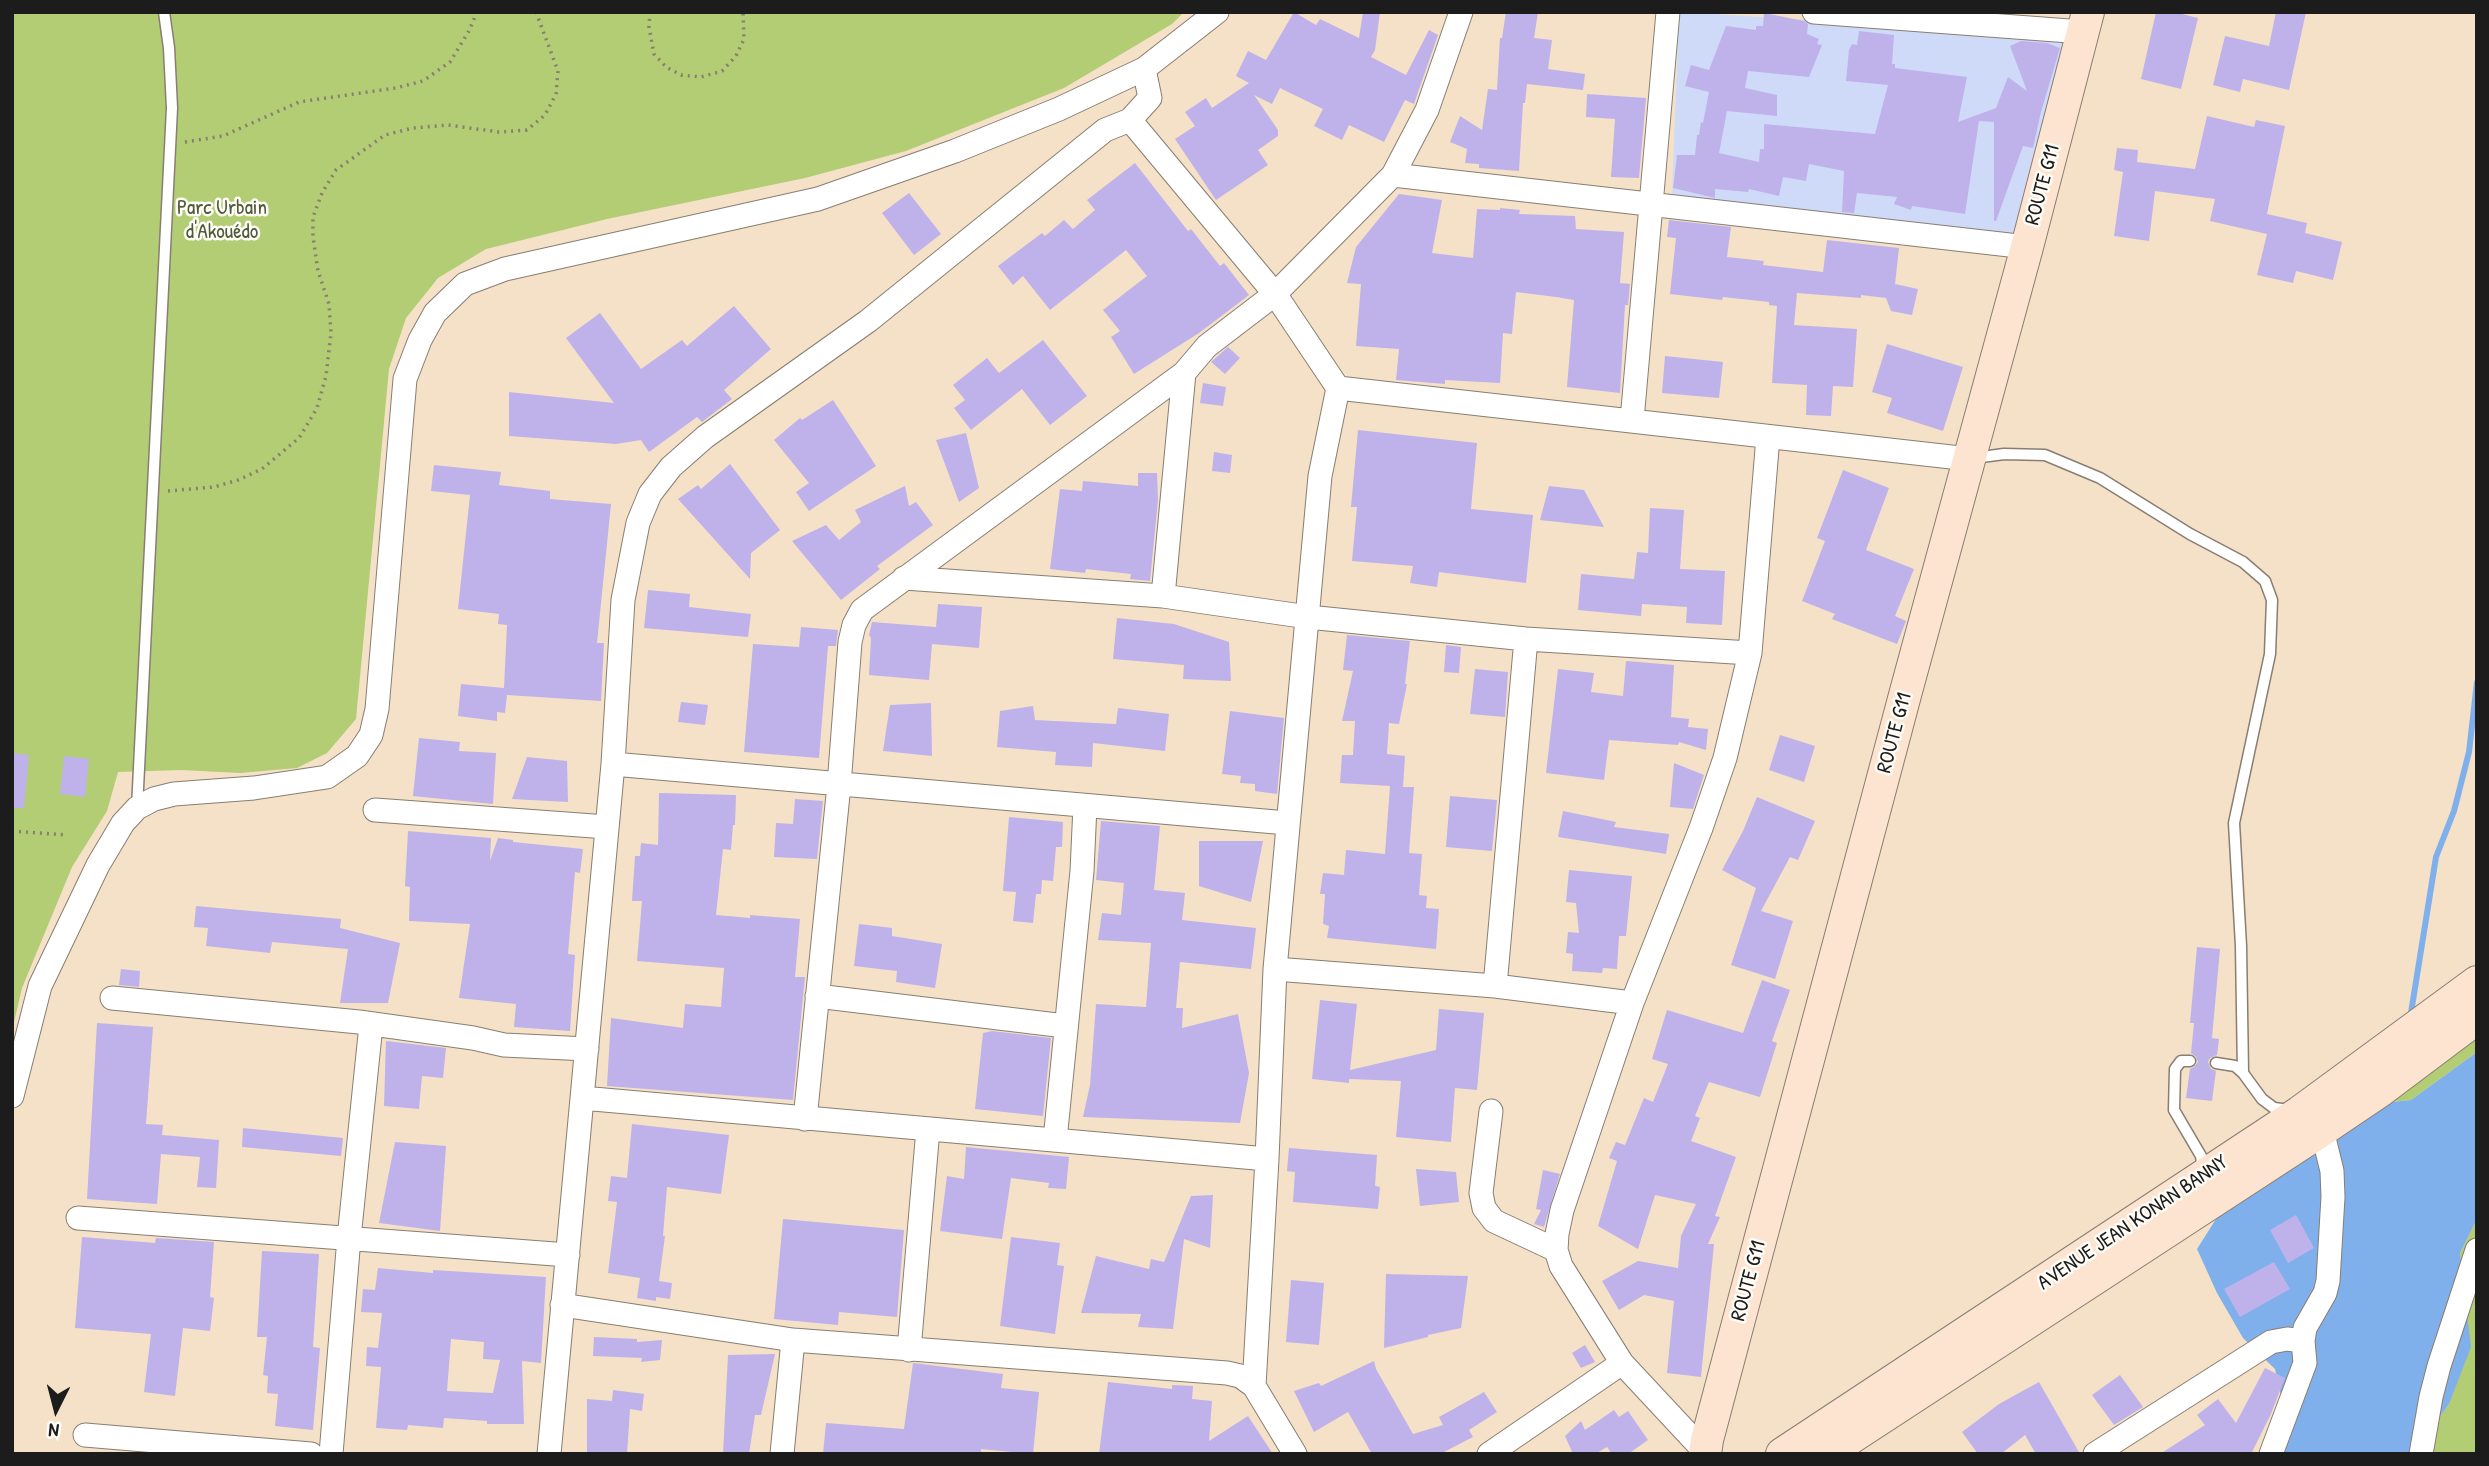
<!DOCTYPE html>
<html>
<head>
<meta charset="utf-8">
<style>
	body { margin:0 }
	#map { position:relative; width:2489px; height:1466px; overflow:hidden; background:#f4e1c7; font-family:"Patrick Hand",sans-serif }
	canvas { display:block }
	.frame { position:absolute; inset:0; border:14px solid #1c1c1c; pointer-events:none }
	.north { position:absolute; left:21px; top:1375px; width:70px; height:70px; -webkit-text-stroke:5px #fdfcf7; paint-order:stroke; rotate:186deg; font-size:19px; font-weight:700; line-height:28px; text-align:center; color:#1c1c1c }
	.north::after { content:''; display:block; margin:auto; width:24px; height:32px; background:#1c1c1c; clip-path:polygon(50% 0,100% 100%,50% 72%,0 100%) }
</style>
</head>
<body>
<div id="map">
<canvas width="2489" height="1466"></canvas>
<div class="frame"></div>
<div class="north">N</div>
</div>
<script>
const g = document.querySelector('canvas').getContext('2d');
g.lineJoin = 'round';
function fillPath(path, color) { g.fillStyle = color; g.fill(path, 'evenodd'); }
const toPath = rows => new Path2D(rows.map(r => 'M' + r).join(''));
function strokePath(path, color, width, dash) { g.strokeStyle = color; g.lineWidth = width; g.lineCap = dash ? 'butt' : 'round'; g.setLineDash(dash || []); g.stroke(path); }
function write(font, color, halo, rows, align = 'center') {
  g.font = font + ' "Patrick Hand",sans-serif'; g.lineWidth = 5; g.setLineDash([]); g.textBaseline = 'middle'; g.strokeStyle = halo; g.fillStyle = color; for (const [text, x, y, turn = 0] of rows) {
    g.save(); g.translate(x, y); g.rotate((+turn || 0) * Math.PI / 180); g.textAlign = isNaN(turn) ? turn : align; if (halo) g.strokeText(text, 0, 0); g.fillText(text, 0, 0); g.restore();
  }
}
fillPath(toPath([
	[1679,12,2070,36,2013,237,1672,196]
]), '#cfdaf9');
fillPath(toPath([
	[12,12,1184,12,1172,24,1064,88,906,151,805,178,607,219,486,249,438,278,406,318,389,369,356,719,327,753,297,768,240,773,181,770,118,772,107,811,72,867,22,988,12,1031],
	[2477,1039,2477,1052,2411,1100,2364,1105],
	[2477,1219,2477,1454,2413,1454,2449,1404,2465,1304,2460,1253]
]), '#b2cd73');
fillPath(toPath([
	[2477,1052,2477,1219,2460,1253,2471,1347,2449,1404,2413,1454,2277,1454,2284,1409,2275,1369,2243,1338,2217,1293,2197,1249,2223,1208,2364,1105,2411,1100]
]), '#80b0eb');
strokePath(toPath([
	[2410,1019,2436,857,2454,811,2469,752,2477,682]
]), '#80b0eb', 6);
fillPath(toPath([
	[1294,12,1316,25,1320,19,1359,38,1363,12,1380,12,1375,50,1371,57,1406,75,1429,30,1438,35,1414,104,1405,100,1384,142,1349,125,1342,140,1314,126,1323,109,1280,88,1272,104,1254,95,1278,130,1278,136,1258,150,1268,165,1216,200,1175,139,1195,126,1185,112,1206,98,1212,108,1249,83,1236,76,1248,51,1266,60],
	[1506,12,1538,12,1534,38,1552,40,1548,69,1585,74,1583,90,1527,84,1525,103,1523,103,1519,171,1479,168,1479,164,1465,163,1467,149,1450,142,1460,116,1482,130,1488,89,1497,90,1500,38,1502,38],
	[2156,12,2174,12,2198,18,2181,89,2141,79],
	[2276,12,2306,12,2289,90,2243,79,2240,92,2213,85,2225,36,2269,46],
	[1764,13,1804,21,1808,24,1807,34,1819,39,1817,44,1822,45,1809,77,1748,71,1745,88,1777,95,1777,116,1727,111,1719,153,1759,162,1760,149,1764,149,1764,124,1875,134,1888,85,1846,81,1849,50,1852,44,1857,45,1859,31,1894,35,1892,64,1895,64,1895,68,1967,77,1958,122,1996,108,2008,77,2027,91,2010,46,2021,41,2047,43,2060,48,2041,112,2033,148,2023,146,1996,221,1994,221,1994,122,1979,121,1965,214,1912,206,1911,210,1894,204,1897,197,1857,193,1854,213,1842,212,1844,171,1809,164,1806,181,1783,177,1779,196,1749,189,1748,192,1715,189,1715,198,1673,188,1677,155,1695,155,1697,135,1699,135,1701,122,1703,123,1709,92,1685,86,1691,65,1709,70,1726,26,1756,30,1756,26,1763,26],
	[1587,94,1646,98,1639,178,1611,177,1615,119,1586,117],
	[2207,116,2254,127,2256,120,2285,126,2267,214,2307,223,2305,233,2342,242,2333,280,2296,271,2293,283,2257,275,2267,234,2210,221,2215,199,2155,191,2149,241,2114,236,2123,172,2114,170,2117,148,2138,150,2137,162,2195,169],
	[1135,163,1188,231,1191,229,1220,266,1224,263,1249,295,1199,333,1134,374,1111,337,1120,331,1103,310,1147,276,1126,250,1050,310,1023,276,1013,285,998,266,1042,233,1045,236,1064,220,1073,229,1095,210,1087,200],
	[909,193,941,234,914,255,882,213],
	[1399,194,1442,200,1432,253,1473,258,1477,209,1500,210,1500,208,1520,210,1519,214,1575,216,1576,229,1624,232,1620,283,1630,284,1628,305,1625,305,1620,393,1567,387,1574,300,1556,297,1516,292,1512,334,1503,333,1500,383,1445,380,1445,384,1396,380,1399,349,1356,346,1361,284,1347,283,1356,247],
	[1669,220,1731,227,1727,257,1764,261,1763,265,1823,272,1827,240,1899,248,1895,284,1918,289,1912,315,1891,311,1886,298,1861,295,1861,298,1797,293,1794,325,1857,329,1853,387,1833,386,1831,416,1806,415,1807,385,1772,383,1777,306,1769,305,1769,302,1723,297,1722,300,1670,294,1676,238,1667,237],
	[734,306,771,349,724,390,732,399,702,422,697,417,649,452,641,440,616,444,509,436,509,392,614,403,566,338,600,313,641,369,682,340,687,346],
	[1043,340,1087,396,1050,425,1022,389,971,430,954,408,965,400,953,385,987,358,999,373],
	[1887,344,1963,367,1943,431,1887,413,1892,398,1872,392],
	[1228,347,1240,358,1225,374,1211,362],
	[1665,356,1723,362,1719,398,1662,393],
	[1203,383,1226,387,1223,406,1200,403],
	[833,400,876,466,809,511,796,492,809,483,774,440,800,418,802,420],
	[1358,430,1477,443,1471,509,1533,515,1526,583,1439,572,1437,587,1410,583,1413,566,1352,561,1357,507,1351,507],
	[966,433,979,488,959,502,936,440],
	[1214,452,1232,455,1230,473,1212,471],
	[730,464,780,530,751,553,750,579,678,499,698,485,701,489],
	[434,465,501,472,499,485,550,491,550,499,611,504,597,643,604,643,601,701,507,695,505,713,497,712,497,721,458,716,461,684,504,688,507,625,498,624,499,614,458,609,470,495,431,491],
	[1843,470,1889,488,1866,550,1914,569,1895,616,1906,621,1897,644,1832,619,1835,614,1802,601,1825,541,1817,538],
	[1138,473,1157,473,1158,500,1150,581,1130,579,1131,574,1086,569,1085,573,1050,569,1060,489,1082,491,1083,481,1138,486],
	[905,486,909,506,916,502,933,525,877,566,880,569,841,600,792,541,826,525,839,540,861,522,855,510],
	[1549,486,1584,490,1604,527,1540,520],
	[1650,508,1684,510,1680,569,1725,571,1722,625,1686,623,1687,607,1642,604,1641,616,1578,610,1581,574,1634,579,1637,552,1648,553],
	[648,590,690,594,689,607,751,614,748,637,644,628],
	[938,604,982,607,979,648,932,644,929,680,869,675,871,638,869,635,872,622,936,627],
	[1117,618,1174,624,1229,642,1231,681,1183,679,1184,665,1113,659],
	[801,627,838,630,836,646,828,646,819,758,744,752,753,644,799,647],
	[1347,635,1410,641,1405,684,1407,684,1399,724,1389,723,1387,754,1405,756,1403,787,1414,787,1409,853,1422,854,1419,895,1427,896,1426,908,1439,909,1436,949,1327,938,1329,926,1323,924,1325,894,1320,894,1323,873,1344,875,1346,850,1385,854,1390,786,1340,783,1342,755,1353,755,1355,721,1342,721,1353,671,1343,670],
	[1446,645,1461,647,1459,673,1444,672],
	[1626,661,1674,665,1671,717,1689,719,1688,727,1708,729,1706,750,1679,742,1678,745,1609,740,1604,780,1546,773,1558,669,1594,673,1591,692,1623,696],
	[1475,669,1508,672,1505,717,1470,714],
	[681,702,708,705,705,725,678,722],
	[931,703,932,756,883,751,890,705],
	[1033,706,1035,720,1116,724,1118,708,1169,714,1165,751,1093,743,1092,767,1055,765,1056,752,997,747,1000,711],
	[1230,711,1284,718,1277,794,1255,791,1255,784,1240,783,1241,776,1222,774],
	[1780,735,1815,746,1804,782,1769,770],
	[419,738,460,742,459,751,496,753,493,804,413,796],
	[12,753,29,755,24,808,12,808],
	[64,756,89,759,85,797,60,794],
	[527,757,567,761,568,802,512,799],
	[1674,763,1704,775,1693,809,1670,807],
	[659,793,736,795,735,825,733,825,731,850,723,849,716,915,750,918,750,915,800,919,795,977,805,977,793,1100,607,1086,611,1018,683,1028,685,1004,721,1007,724,968,637,961,642,901,632,901,635,856,640,856,641,843,658,845],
	[1450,796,1497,800,1492,851,1446,847],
	[1757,797,1815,821,1798,860,1790,857,1761,911,1793,921,1775,979,1731,965,1756,888,1722,870,1743,831],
	[795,799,823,801,817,859,774,857,776,823,793,824],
	[1563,811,1616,822,1614,827,1669,834,1666,854,1558,837],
	[1009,817,1063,822,1062,847,1056,847,1053,881,1042,880,1041,894,1036,894,1033,923,1013,921,1016,892,1003,891],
	[1101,821,1160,826,1154,890,1185,893,1182,920,1256,928,1251,969,1180,962,1176,1008,1183,1008,1182,1028,1238,1014,1249,1073,1240,1123,1083,1117,1090,1085,1096,1004,1146,1007,1151,943,1098,940,1102,913,1121,915,1124,883,1096,880],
	[408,831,491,838,490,861,498,838,513,840,513,842,583,849,580,873,575,872,568,954,575,955,570,1031,514,1027,516,1004,459,998,470,924,409,921,410,887,405,886],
	[1199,841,1263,841,1251,902,1199,886],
	[1569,870,1632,876,1626,936,1619,936,1617,969,1603,968,1602,973,1572,971,1573,954,1566,953,1568,932,1579,933,1576,903,1566,902],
	[196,906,341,919,340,928,400,943,388,1003,340,1003,348,949,272,942,270,953,206,946,208,928,194,927],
	[859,924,892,928,892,936,942,944,935,988,896,982,897,971,854,966],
	[2197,947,2220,949,2212,1038,2219,1039,2217,1055,2210,1058,2208,1062,2211,1069,2216,1071,2212,1101,2186,1098,2190,1069,2194,1067,2198,1062,2196,1057,2191,1053,2194,1023,2190,1023],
	[121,969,140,971,139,987,119,985],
	[1762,980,1790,990,1772,1041,1777,1043,1760,1097,1709,1082,1695,1116,1700,1118,1691,1141,1736,1157,1715,1216,1720,1217,1708,1244,1714,1244,1701,1377,1667,1373,1674,1301,1644,1295,1619,1310,1602,1281,1638,1261,1678,1268,1681,1236,1696,1204,1655,1195,1638,1249,1598,1226,1617,1161,1609,1158,1616,1142,1625,1145,1644,1098,1653,1102,1668,1064,1652,1059,1667,1010,1743,1033],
	[1320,1000,1357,1004,1350,1070,1436,1050,1439,1009,1484,1013,1477,1090,1455,1088,1451,1142,1396,1137,1401,1081,1349,1079,1349,1083,1312,1079],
	[97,1023,153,1027,146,1124,163,1125,162,1135,219,1140,216,1188,197,1187,200,1157,161,1154,157,1204,87,1199],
	[992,1031,1051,1038,1043,1116,975,1109,983,1033],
	[386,1041,446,1048,443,1078,422,1076,419,1109,384,1106],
	[632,1124,729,1135,721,1194,667,1187,663,1236,665,1236,659,1281,672,1283,670,1299,656,1297,656,1301,637,1298,640,1278,608,1273,617,1202,608,1201,611,1176,627,1178],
	[243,1128,343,1138,341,1156,242,1147],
	[395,1142,446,1146,440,1231,379,1223],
	[966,1147,1069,1157,1066,1189,1048,1188,1049,1183,1011,1178,1002,1239,940,1231,947,1176,964,1179],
	[1289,1148,1377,1155,1375,1186,1380,1187,1378,1209,1293,1202,1295,1172,1287,1171],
	[1416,1169,1456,1172,1459,1202,1420,1206],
	[1543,1170,1560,1174,1544,1227,1534,1224,1541,1210,1536,1209],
	[1213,1195,1210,1248,1184,1239,1173,1329,1138,1327,1141,1314,1081,1313,1096,1256,1149,1269,1151,1259,1164,1262,1191,1196],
	[2296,1215,2314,1248,2288,1263,2270,1230],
	[783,1219,904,1230,897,1317,839,1312,838,1325,774,1319],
	[82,1237,155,1243,156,1238,214,1242,210,1297,214,1298,210,1331,183,1328,175,1396,144,1392,151,1334,75,1328],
	[1011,1237,1060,1243,1057,1265,1064,1266,1055,1334,1000,1326],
	[262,1251,319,1254,313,1347,320,1348,313,1430,275,1426,278,1394,267,1393,268,1376,263,1375,267,1337,257,1337],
	[2274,1262,2290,1289,2240,1317,2224,1289],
	[378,1268,433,1273,433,1270,546,1277,541,1363,522,1361,524,1424,487,1424,487,1421,444,1418,443,1428,408,1425,407,1430,376,1428,381,1367,366,1366,367,1347,378,1348,382,1313,361,1312,363,1289,375,1290],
	[451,1339,484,1342,483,1359,500,1360,493,1393,447,1391],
	[1386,1274,1468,1276,1461,1328,1428,1335,1428,1337,1384,1348],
	[1291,1280,1324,1283,1319,1345,1286,1342],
	[594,1337,637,1339,637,1342,662,1340,660,1360,641,1362,642,1358,593,1356],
	[1585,1345,1595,1362,1581,1368,1572,1353],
	[775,1354,761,1415,755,1415,749,1454,723,1454,728,1355],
	[1374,1361,1376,1369,1413,1434,1443,1425,1439,1417,1484,1392,1497,1412,1469,1430,1473,1437,1440,1454,1372,1454,1348,1412,1314,1432,1294,1391,1319,1383,1321,1386],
	[913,1363,1003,1374,1001,1388,1039,1392,1033,1454,981,1449,981,1454,823,1454,826,1423,904,1429],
	[2265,1368,2285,1378,2270,1416,2251,1454,2160,1454,2205,1425,2197,1415,2218,1399,2236,1423],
	[2120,1375,2143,1407,2114,1425,2092,1395],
	[1108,1382,1172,1389,1172,1385,1193,1386,1192,1399,1212,1401,1209,1441,1248,1416,1273,1454,1099,1454],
	[2039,1382,2080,1454,2036,1454,2025,1435,2001,1454,1978,1454,1962,1432,1999,1404],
	[613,1390,644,1394,642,1411,630,1409,627,1454,587,1454,587,1399,612,1401],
	[1614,1410,1619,1417,1628,1411,1648,1440,1628,1454,1612,1454,1607,1447,1595,1454,1573,1454,1565,1436,1581,1421,1585,1430]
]), '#bfb2eb');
const lane = toPath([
	[1974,458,2004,454,2045,455,2100,478,2190,534,2243,562,2265,581,2272,600,2270,654,2234,823,2241,946,2243,1073],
	[137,808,172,108,169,48,164,12],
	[2190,1061,2181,1061,2175,1069,2174,1110,2201,1156,2203,1172],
	[2216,1063,2235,1066,2243,1073,2262,1099,2274,1108,2290,1110]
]);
const street = toPath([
	[1814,12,2083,32],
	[1130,120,1275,294,1338,388,1969,459],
	[1393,175,2027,247],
	[1632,420,1668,12],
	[904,578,1163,596,1308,617,1526,639,1750,653],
	[1163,596,1184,373],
	[613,764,1287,823],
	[375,810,607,827],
	[1275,969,1495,986,1632,1003],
	[1495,986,1526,639],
	[817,996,1065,1026],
	[112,998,359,1022,473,1038,504,1045,587,1049],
	[12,1096,40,986,98,865,123,823,137,808,154,799,174,794,254,788,327,777,357,756,371,735,377,709,405,379,420,340,435,313,465,284,505,269,818,199,955,151,1059,109,1144,69,1217,12],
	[582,1098,1267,1159],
	[1491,1111,1481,1193,1484,1208,1494,1221,1556,1250],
	[805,1119,839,785,850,642,854,625,862,610,1184,373,1207,346,1275,294,1393,175,1427,110,1461,12],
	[1055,1140,1082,871,1085,806],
	[78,1218,568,1255],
	[562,1305,793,1340,1227,1373,1240,1376,1254,1386,1295,1454],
	[2303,1341,2305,1328,2325,1293,2328,1281,2333,1197,2332,1171,2322,1130],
	[909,1350,928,1129],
	[1254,1386,1267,1159,1275,969,1320,476,1338,388],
	[85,1435,311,1454],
	[1705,1452,1622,1363,1561,1266,1556,1250,1557,1234,1562,1210,1632,1003,1701,828,1725,758,1750,653,1768,437],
	[331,1454,349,1238,371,1025],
	[549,1454,613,764,623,600,638,523,650,494,671,467,705,437,868,321,1105,130,1130,120,1150,98,1144,69],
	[782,1454,793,1340],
	[1489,1454,1622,1363],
	[2095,1454,2271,1342,2287,1339,2303,1341,2305,1363,2271,1454],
	[2421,1454,2431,1397,2439,1366,2477,1250]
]);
const secondary = toPath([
	[1705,1454,1707,1440,1905,695,2027,247,2088,12],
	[1782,1454,2300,1112,2477,982],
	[1826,1454,2322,1130,2380,1091,2477,1018]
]);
strokePath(lane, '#887e72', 13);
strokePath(street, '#887e72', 25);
strokePath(secondary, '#887e72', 34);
strokePath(toPath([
	[650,12,649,27,654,54,666,67,681,75,701,77,722,71,736,56,744,39,743,12],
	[185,142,223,136,299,102,396,88,423,81,450,62,469,31,477,12],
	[168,491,214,487,238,480,262,469,299,438,317,408,326,376,331,333,329,304,318,271,313,237,313,217,322,193,336,170,385,135,413,128,448,125,499,132,527,130,545,115,556,94,558,71,536,12],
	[12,831,67,835]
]), '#887e72', 3.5, [2, 5]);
strokePath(lane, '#fff', 10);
strokePath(street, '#fff', 23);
strokePath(secondary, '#fde4d1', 32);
write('21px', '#1c1c1c', '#fdfcf7', [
	["ROUTE G11",2043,185,-75],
	["ROUTE G11",1895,733,-75],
	["AVENUE JEAN KONAN BANNY",2133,1223,-34],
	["ROUTE G11",1749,1281,-75]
]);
write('21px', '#505a3a', '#fdfcf7', [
	["Parc Urbain",222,208],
	["d'Akouédo",222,232]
]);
</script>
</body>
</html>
